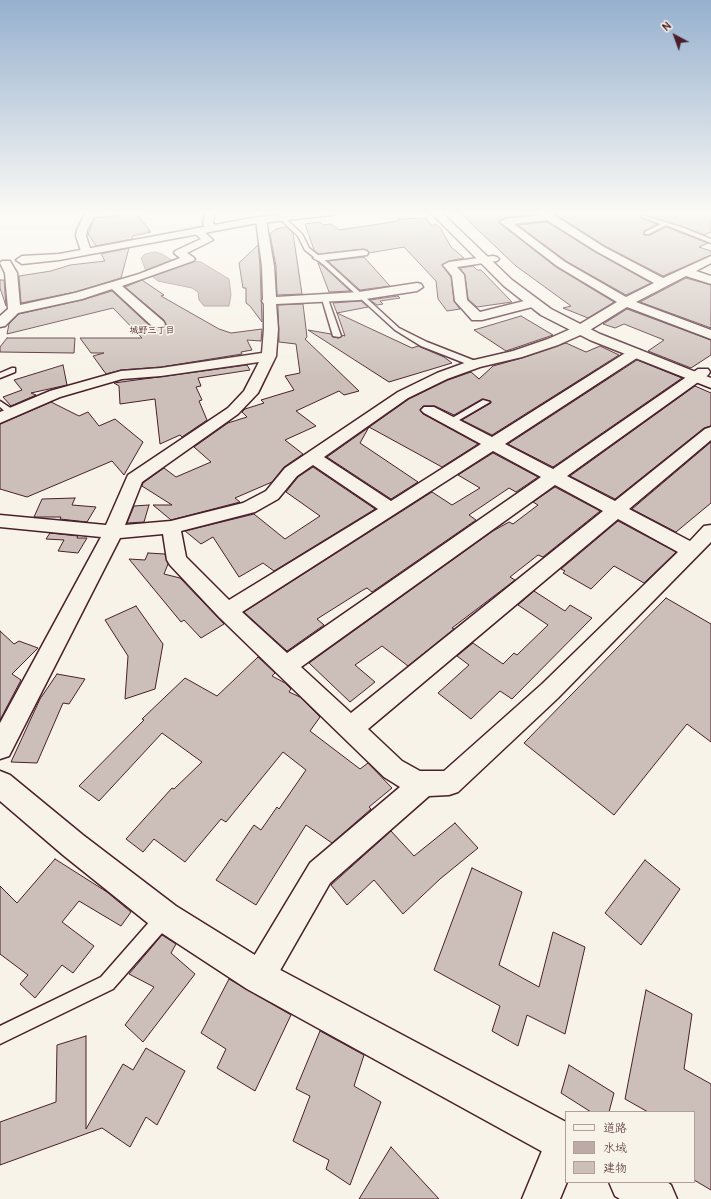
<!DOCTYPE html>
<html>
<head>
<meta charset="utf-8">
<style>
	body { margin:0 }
	#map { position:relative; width:711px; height:1199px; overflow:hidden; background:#f7f3e8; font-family:Pangolin,"Klee One",sans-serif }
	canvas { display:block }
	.legend { position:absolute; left:565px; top:1111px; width:130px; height:72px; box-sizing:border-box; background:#f7f3e8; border:1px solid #b29e9c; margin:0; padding:5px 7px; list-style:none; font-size:12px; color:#4a1f2b }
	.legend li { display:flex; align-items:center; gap:8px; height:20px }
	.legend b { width:20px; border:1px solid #b29e9c }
	.north { position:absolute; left:655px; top:16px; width:40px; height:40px; -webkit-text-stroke:3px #f7f3e8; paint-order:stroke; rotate:319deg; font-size:11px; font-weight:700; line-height:16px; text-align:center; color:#4a1f2b }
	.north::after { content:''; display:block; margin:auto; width:14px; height:18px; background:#4a1f2b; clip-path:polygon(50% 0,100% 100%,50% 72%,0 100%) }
</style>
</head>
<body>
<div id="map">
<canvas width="711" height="1199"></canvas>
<ul class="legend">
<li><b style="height:5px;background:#f7f3e8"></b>道路</li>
<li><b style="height:11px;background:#bcaaa7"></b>水域</li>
<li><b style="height:11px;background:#ccbfb9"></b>建物</li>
</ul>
<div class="north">N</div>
</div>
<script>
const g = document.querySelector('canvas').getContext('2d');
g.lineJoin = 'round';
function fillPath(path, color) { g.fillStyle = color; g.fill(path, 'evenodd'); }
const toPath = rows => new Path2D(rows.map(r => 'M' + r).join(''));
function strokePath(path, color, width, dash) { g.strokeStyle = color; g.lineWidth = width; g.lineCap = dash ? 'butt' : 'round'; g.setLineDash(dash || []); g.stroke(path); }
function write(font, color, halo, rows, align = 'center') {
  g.font = font + ' Pangolin,"Klee One",sans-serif'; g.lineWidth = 3.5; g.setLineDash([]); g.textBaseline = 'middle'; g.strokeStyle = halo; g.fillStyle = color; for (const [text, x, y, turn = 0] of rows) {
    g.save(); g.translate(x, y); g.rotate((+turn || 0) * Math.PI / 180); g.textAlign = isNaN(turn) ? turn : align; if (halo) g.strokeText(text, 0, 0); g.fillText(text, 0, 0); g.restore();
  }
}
const water = toPath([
	[155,252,162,254,173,261,146,271,141,258,145,254,155,252],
	[192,261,201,262,229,279,231,295,229,306,204,306,199,300,198,292,192,288,158,281,152,276,192,261]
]);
fillPath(water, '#bcaaa7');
strokePath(water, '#8e7275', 1);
const building = toPath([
	[134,212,150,230,148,231,151,232,133,236,132,239,96,246,88,234,95,218,116,216,122,213,134,212],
	[459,212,536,212,537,214,505,218,498,222,556,267,614,302,588,318,563,308,571,306,516,266,459,212],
	[552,212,711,212,711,232,704,235,642,214,640,215,641,218,657,224,644,231,644,235,650,235,666,227,708,243,699,247,711,251,711,255,663,276,605,246,552,212],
	[426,218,432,226,436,224,441,229,451,247,464,258,449,261,442,265,451,277,454,301,460,309,447,311,438,299,436,281,404,247,369,253,367,250,363,249,319,254,314,250,305,224,320,222,323,225,331,224,339,230,399,221,398,219,426,218],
	[547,222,595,252,651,283,626,295,566,261,518,225,547,222],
	[286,227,293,233,302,294,277,295,276,266,270,234,276,229,286,227],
	[258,245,260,266,262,322,250,306,246,303,246,288,243,288,239,263,258,245],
	[129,248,121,278,75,292,21,303,19,276,51,271,70,265,105,261,101,254,129,248],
	[364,257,390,286,360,290,328,261,364,257],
	[318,263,323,266,350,291,329,292,318,263],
	[473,266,477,270,481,270,512,302,477,307,468,299,465,275,460,268,473,266],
	[686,278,711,285,711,328,640,302,686,278],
	[0,280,4,280,6,306,0,288,0,280],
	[142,280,164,295,161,296,219,329,231,333,262,329,261,341,247,340,252,350,241,352,242,354,161,367,121,370,106,374,93,356,104,353,91,353,80,338,142,338,113,308,7,334,9,324,19,314,82,300,112,291,152,328,163,328,166,325,164,320,125,287,142,280],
	[398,296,400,298,380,301,383,304,377,305,370,300,398,296],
	[361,301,368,307,337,313,333,303,361,301],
	[303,304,307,337,305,339,359,391,344,395,339,391,296,411,316,426,285,440,303,454,284,467,272,482,235,498,240,502,171,520,153,505,172,505,142,486,143,483,164,468,176,477,211,462,194,447,228,423,247,417,242,412,245,409,264,403,261,400,294,390,285,376,300,373,296,344,279,342,278,305,303,304],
	[627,309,711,340,711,355,691,368,648,351,664,340,624,324,615,328,603,324,627,309],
	[337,313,412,348,418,346,444,357,452,363,389,382,308,330,331,334,333,337,339,338,342,335,345,336,337,313],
	[521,316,553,335,506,351,474,330,521,316],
	[7,338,75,338,74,353,0,352,0,347,7,338],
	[566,343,586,352,600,346,619,355,492,435,462,420,491,403,490,401,482,399,454,415,435,406,423,406,420,410,423,414,478,444,442,467,369,427,360,443,418,482,391,499,327,457,409,399,448,380,471,372,479,379,493,366,522,358,566,343],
	[637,360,682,378,553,467,508,444,637,360],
	[63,365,67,385,31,393,36,395,11,406,3,397,22,390,14,380,63,365],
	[247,365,250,370,198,378,201,386,196,387,202,400,199,401,207,420,182,437,180,435,160,444,155,399,120,404,119,386,114,383,247,365],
	[695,386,711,393,711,426,704,428,615,499,570,476,695,386],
	[51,402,79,416,88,412,99,426,115,419,143,442,124,475,112,461,27,497,0,489,0,424,51,402],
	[711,442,711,503,676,532,632,509,711,442],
	[493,453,538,477,516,492,509,488,469,515,476,520,372,592,367,588,363,590,317,619,324,625,287,651,244,612,432,492,452,505,480,488,458,475,493,453],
	[313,467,375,509,274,571,263,563,239,577,213,537,201,544,185,531,254,514,285,539,320,516,286,492,298,477,313,467],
	[555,487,600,511,543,557,538,555,510,577,515,580,452,628,454,629,408,666,382,646,355,665,375,682,350,702,309,663,493,531,509,522,513,524,538,505,533,502,555,487],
	[75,498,72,505,96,507,87,522,60,519,61,517,34,517,42,499,75,498],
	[149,505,144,522,127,523,134,506,149,505],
	[618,521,676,552,644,583,614,566,591,589,563,573,565,571,561,569,618,521],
	[50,533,78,536,77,538,87,538,78,553,58,551,64,540,46,539,50,533],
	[148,553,165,554,168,564,164,574,180,578,224,624,201,638,184,620,181,622,129,559,145,560,148,553],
	[534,591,565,611,570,605,592,618,512,699,500,691,471,719,438,693,469,665,457,656,473,643,503,664,514,653,517,655,548,625,518,605,534,591],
	[666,598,711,624,711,742,687,724,614,815,524,743,666,598],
	[136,606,163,644,155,689,125,699,128,656,105,620,136,606],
	[0,631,14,644,19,641,38,648,12,674,21,680,0,720,0,631],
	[258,657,275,673,272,676,285,683,291,689,289,692,300,697,320,717,310,731,360,769,368,763,392,788,369,807,371,809,332,843,306,825,256,905,216,880,254,825,261,830,277,807,279,809,306,770,283,752,226,822,221,819,185,862,154,839,143,852,126,839,172,788,174,789,202,762,162,733,99,801,79,786,144,720,142,719,185,678,217,696,258,657],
	[57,674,85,679,69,704,63,703,37,763,11,762,40,699,57,674],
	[455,823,478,848,440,879,403,914,374,880,347,905,331,885,391,831,414,856,455,823],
	[55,859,107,892,131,912,121,926,79,901,62,922,94,946,73,973,62,965,35,998,20,984,28,975,0,954,0,886,17,903,55,859],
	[645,860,680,889,641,945,605,913,645,860],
	[472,868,522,892,499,965,539,987,553,932,585,947,565,1034,527,1015,518,1046,492,1031,500,1006,434,970,472,868],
	[162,935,176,944,171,953,195,974,143,1042,125,1025,154,987,129,974,162,935],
	[229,979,291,1015,255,1091,217,1068,226,1049,201,1033,229,979],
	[646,990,692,1014,684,1069,711,1084,711,1190,694,1180,694,1112,648,1112,625,1099,646,990],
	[320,1031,364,1055,354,1086,381,1102,350,1185,326,1169,329,1160,293,1141,310,1096,296,1089,320,1031],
	[86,1036,86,1129,123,1064,133,1070,146,1048,185,1071,157,1125,146,1117,130,1147,102,1128,0,1165,0,1122,56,1102,57,1045,86,1036],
	[569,1065,614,1093,609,1112,591,1112,561,1093,569,1065],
	[391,1147,439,1199,359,1199,391,1147]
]);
fillPath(building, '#ccbfb9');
strokePath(building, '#4a1f2b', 1);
const service = toPath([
	[642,215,684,228,711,239,711,243,666,225,649,234,645,234,645,232,661,224,642,217,642,215],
	[279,216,283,216,302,234,309,248,328,263,399,328,427,342,478,362,478,366,472,366,421,346,395,330,324,265,305,250,298,236,279,218,279,216],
	[325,297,328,299,341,336,339,337,333,336,322,299,325,297],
	[12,368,15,368,15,372,0,378,0,373,12,368],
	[483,400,490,402,454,423,448,423,447,421,483,400],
	[0,401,15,411,15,415,9,415,0,407,0,401],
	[164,910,170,912,172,918,170,924,113,989,0,1044,0,1026,101,977,158,912,164,910]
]);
const minor = toPath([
	[86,212,121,212,116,215,94,217,87,230,86,236,91,251,86,254,81,251,76,236,77,230,86,212],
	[205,212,215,212,213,223,219,228,218,230,210,230,204,226,203,224,205,212],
	[537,212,549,212,604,247,663,278,711,256,711,263,696,271,711,276,711,284,686,276,636,302,711,330,711,339,627,307,585,333,558,345,522,357,480,367,447,379,408,398,324,457,391,501,481,444,424,413,421,410,424,407,434,407,492,437,630,350,635,349,640,350,642,353,640,356,505,444,553,469,698,369,708,369,710,372,708,375,567,476,615,501,705,429,711,427,711,440,629,509,690,541,704,526,711,525,711,542,558,698,458,792,449,795,429,796,330,883,270,988,259,993,248,988,243,977,248,966,310,863,400,787,384,777,219,617,170,565,167,560,163,534,120,538,9,756,0,759,0,723,101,537,0,527,0,515,106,525,128,475,228,408,244,391,259,362,161,376,122,379,60,397,0,423,0,412,50,391,121,371,161,368,262,353,264,329,264,304,262,301,263,299,262,266,256,220,257,218,265,218,266,220,274,266,276,297,359,292,417,283,421,284,423,287,417,291,359,300,276,304,278,329,276,356,258,393,238,414,142,482,125,525,171,521,243,503,266,491,285,468,398,392,437,373,470,361,513,351,548,339,575,327,617,302,557,266,500,222,505,219,540,215,537,212],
	[547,220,596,251,654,283,626,297,565,262,514,224,547,220],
	[493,451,541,477,287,653,242,612,493,451],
	[313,465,378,509,229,600,186,557,181,531,255,512,278,499,297,476,313,465],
	[555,485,603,511,351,713,301,667,555,485],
	[618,519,678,552,542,684,444,771,420,771,402,761,368,729,618,519],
	[197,228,201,229,213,240,187,253,193,257,195,259,193,261,122,286,163,321,165,324,163,327,153,327,112,289,82,299,18,313,5,326,0,327,0,316,8,309,5,273,0,263,2,261,10,261,17,273,20,305,75,293,139,274,180,258,174,253,175,251,201,239,192,231,197,228],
	[363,250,367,251,368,253,367,255,319,261,313,258,319,255,363,250],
	[493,256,497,257,499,259,497,261,457,267,464,275,467,300,480,312,532,299,538,303,536,306,482,320,472,320,455,301,452,276,443,265,449,262,493,256],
	[564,1124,566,1124,567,1182,560,1199,522,1199,551,1129,564,1124]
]);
const tertiary = toPath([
	[302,212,336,212,331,215,252,224,59,260,22,264,16,260,22,256,59,254,252,218,302,212],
	[430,212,441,212,512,280,551,309,600,334,711,378,711,388,590,340,541,315,504,286,430,212],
	[0,771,10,775,83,835,176,906,271,965,566,1122,566,1162,552,1157,247,989,154,928,63,855,0,801,0,771],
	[609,1182,667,1182,671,1185,677,1199,620,1199,615,1196,609,1182]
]);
strokePath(service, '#4a1f2b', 3);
strokePath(minor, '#4a1f2b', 3);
strokePath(tertiary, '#4a1f2b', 3);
fillPath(service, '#f7f3e8');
fillPath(minor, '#f7f3e8');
fillPath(tertiary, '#f7f3e8');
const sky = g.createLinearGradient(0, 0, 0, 380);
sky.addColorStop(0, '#96b0ce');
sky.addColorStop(0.56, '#fbfaf5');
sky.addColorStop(1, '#fbfaf500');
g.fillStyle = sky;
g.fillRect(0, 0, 711, 380);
write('bold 9px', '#4a1f2b', '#f7f3e8', [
	["城野三丁目",152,331]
]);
</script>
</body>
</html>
